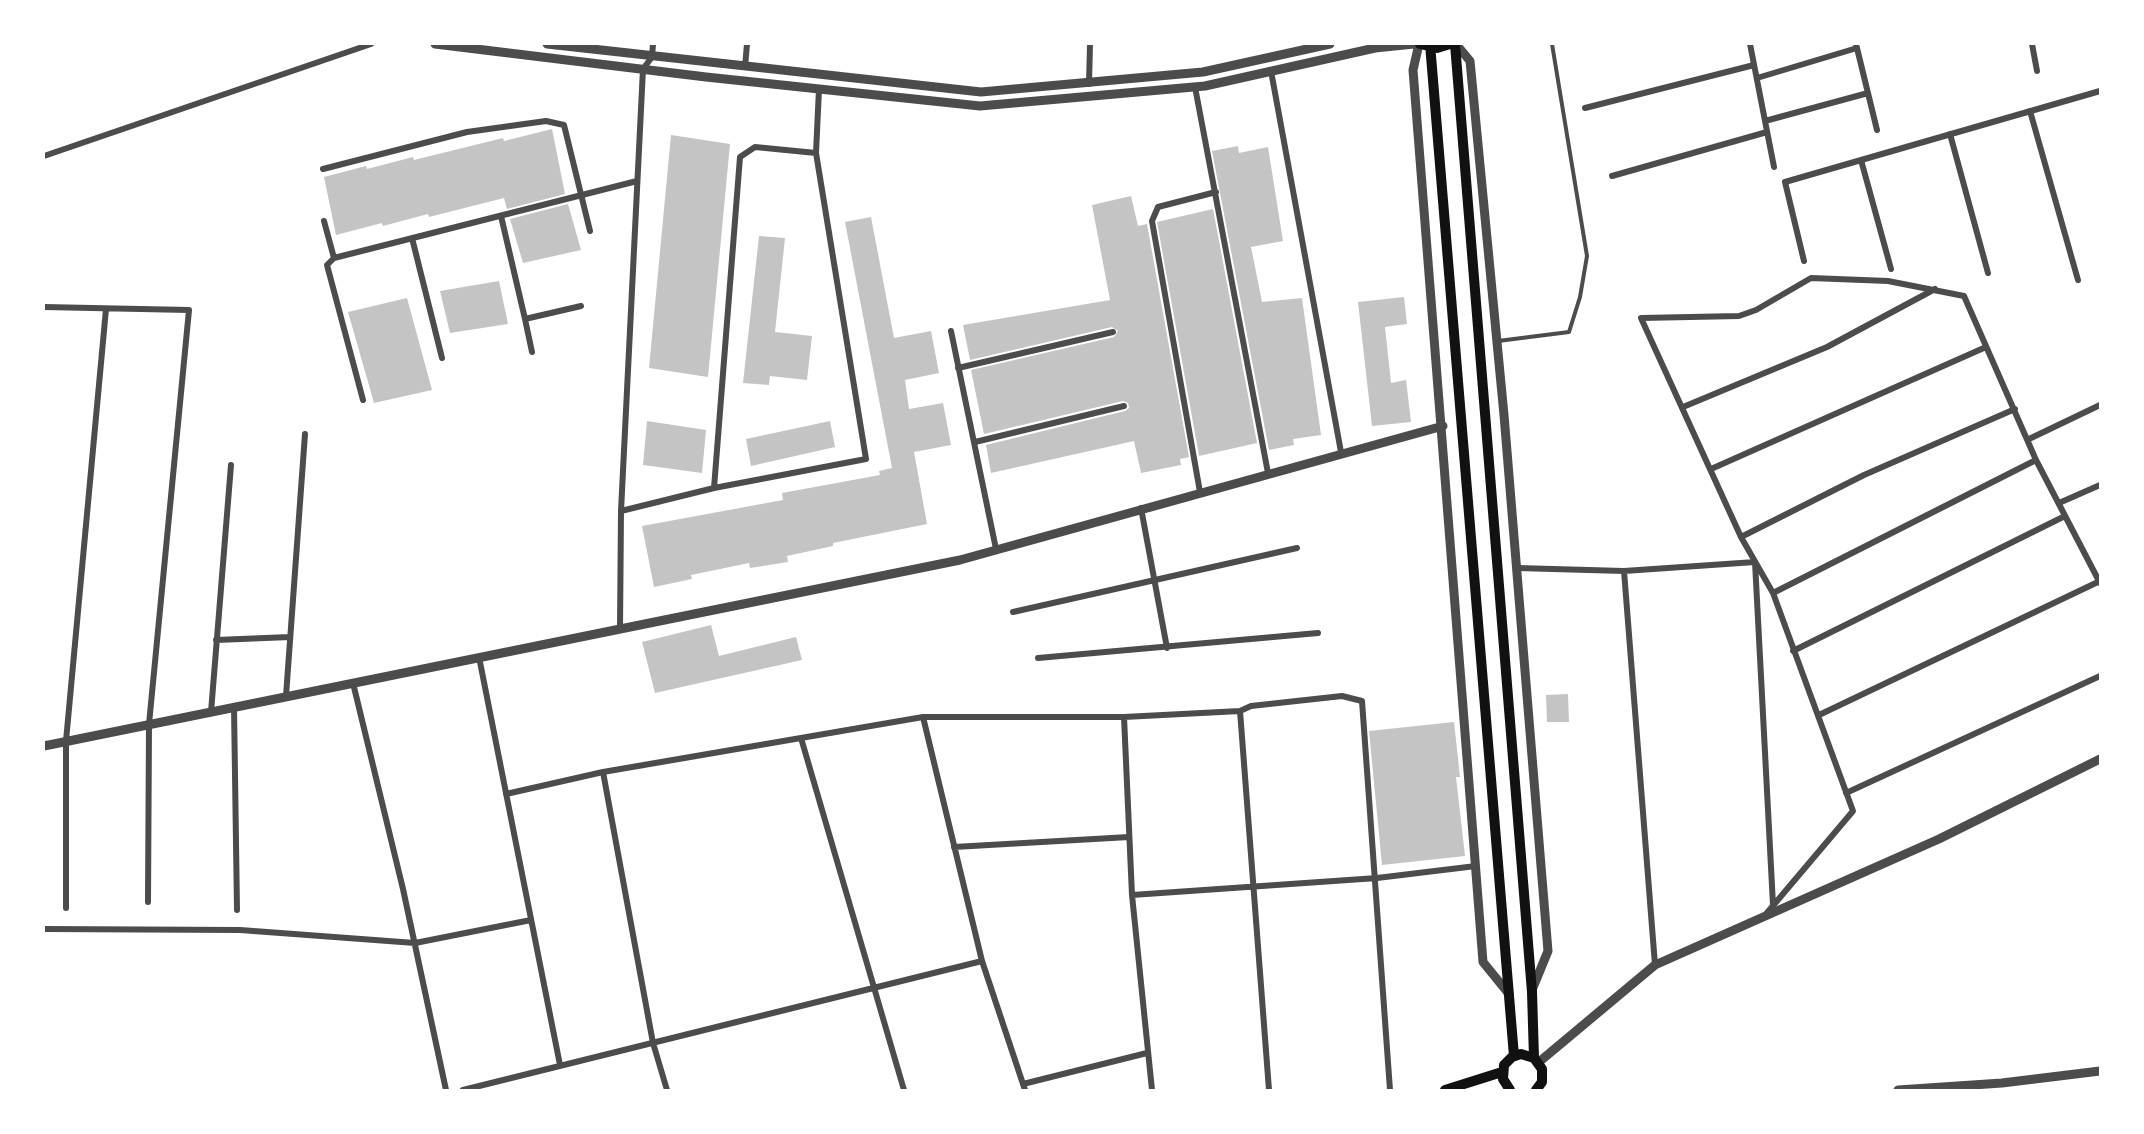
<!DOCTYPE html>
<html>
<head>
<meta charset="utf-8">
<style>
	body { margin:0 }
	#map { position:relative; width:2144px; height:1134px; overflow:hidden; background:#fff; font-family:"Fira Sans",sans-serif }
	canvas { display:block }
	.frame { position:absolute; inset:0; border:45px solid #fff; pointer-events:none }
</style>
</head>
<body>
<div id="map">
<canvas width="2144" height="1134"></canvas>
<div class="frame"></div>
</div>
<script>
const g = document.querySelector('canvas').getContext('2d');
g.lineJoin = 'round';
function fillPath(path, color) { g.fillStyle = color; g.fill(path, 'evenodd'); }
const toPath = rows => new Path2D(rows.map(r => 'M' + r).join(''));
function strokePath(path, color, width, dash) { g.strokeStyle = color; g.lineWidth = width; g.lineCap = dash ? 'butt' : 'round'; g.setLineDash(dash || []); g.stroke(path); }
fillPath(toPath([
	[552,129,565,194,507,209,504,198,429,217,428,214,383,226,382,223,336,235,324,177,366,166,367,169,413,157,414,160,503,138,504,141],
	[671,135,730,144,708,377,649,368],
	[1238,146,1239,153,1268,147,1283,241,1251,247,1262,302,1302,298,1321,435,1293,439,1294,445,1269,450,1212,151],
	[1131,196,1138,226,1147,224,1189,457,1180,459,1181,465,1141,473,1134,441,991,473,986,445,1125,411,1129,408,1128,403,1123,401,984,434,971,370,1114,337,1118,331,1112,327,970,360,963,325,1110,300,1092,205],
	[568,204,581,250,523,263,510,219],
	[1213,209,1257,443,1199,456,1157,222],
	[871,217,894,338,931,331,939,373,905,380,909,409,943,403,951,445,914,452,927,524,833,543,833,546,787,556,788,562,750,568,749,563,691,575,692,579,654,587,642,526,783,500,782,493,880,475,879,471,892,468,845,222],
	[759,236,785,238,775,332,812,336,807,380,770,376,769,385,743,383],
	[499,281,508,324,450,333,440,291],
	[1404,297,1407,324,1385,327,1391,383,1406,380,1411,422,1372,426,1358,302],
	[407,298,432,390,374,403,348,312],
	[647,421,706,430,702,473,643,465],
	[830,421,835,447,751,466,746,439],
	[711,625,719,656,796,637,802,660,655,693,642,642],
	[1568,694,1569,722,1547,722,1546,695],
	[1454,722,1460,777,1456,777,1465,856,1382,865,1369,731]
]), '#c4c4c4');
strokePath(toPath([
	[1498,341,1569,332,1580,297,1587,256,1552,44]
]), '#4c4c4c', 4);
strokePath(toPath([
	[1750,44,1774,167],
	[1856,44,1877,130],
	[2032,44,2037,71],
	[745,67,747,44],
	[1271,71,1341,452],
	[1757,78,1857,48],
	[1089,84,1090,44],
	[1195,87,1268,473],
	[1585,108,1754,65],
	[2030,111,2078,280],
	[1765,121,1868,93],
	[1950,134,1988,273],
	[44,156,371,44],
	[1861,160,1891,269],
	[323,169,467,132,546,121,564,125,590,231],
	[1612,176,1767,132],
	[501,216,525,319,581,306],
	[324,221,334,258],
	[412,238,442,358],
	[1804,261,1785,182,2100,91],
	[44,307,189,310,149,724,148,902],
	[525,319,532,352],
	[951,331,996,549],
	[958,368,1113,332],
	[363,400,327,265,334,258,637,181],
	[1683,407,1827,347,1935,289],
	[2029,439,2100,405],
	[975,442,1124,406],
	[1711,469,1986,347],
	[714,488,740,157,755,147,816,153],
	[1200,492,1152,221,1158,207,1216,192],
	[2059,503,2100,485],
	[1141,508,1167,648],
	[621,511,714,488,866,459,816,153,819,89],
	[1741,537,1864,475,2015,409],
	[1517,568,1624,571,1755,562,1773,905],
	[1624,571,1655,965],
	[1773,593,2036,460],
	[1013,612,1297,548],
	[620,629,621,511,643,69,652,57,653,44],
	[216,640,290,637],
	[1793,651,2065,516],
	[479,657,560,1065],
	[1038,658,1318,633],
	[353,683,403,889,446,1090],
	[286,696,305,434],
	[234,707,237,910],
	[1240,711,1251,706,1342,696,1362,701,1390,1090],
	[211,712,231,465],
	[1819,715,2100,581],
	[923,717,1124,717,1240,711,1269,1090],
	[1124,717,1132,895,1152,1090],
	[801,738,904,1090],
	[603,772,923,717,982,961],
	[1846,793,2100,676],
	[506,794,603,772,653,1043,667,1090],
	[954,847,1129,837],
	[1132,895,1377,878,1476,866],
	[66,908,66,741,106,309],
	[1766,914,1853,811,1773,593,1741,537,1641,318,1739,316,1756,310,1811,278,1888,281,1964,296,2036,460,2100,583],
	[44,929,240,930,415,943,531,920],
	[1023,1084,1147,1053],
	[463,1090,982,961,1025,1090]
]), '#4c4c4c', 6);
strokePath(toPath([
	[435,44,706,77,980,106,1205,86,1375,48,1414,44],
	[547,44,981,92,1203,72,1330,44],
	[1419,44,1413,70,1483,962,1509,994],
	[1456,44,1470,61,1504,415,1548,951,1532,990],
	[44,746,960,560,1443,426],
	[1539,1062,1655,965,1939,839,2100,759],
	[1898,1090,2002,1083,2100,1071]
]), '#4c4c4c', 9);
strokePath(toPath([
	[1420,44,1437,48,1450,44],
	[1430,44,1514,1056],
	[1455,44,1532,992,1534,1058],
	[1445,1090,1502,1072],
	[1510,1090,1503,1079,1504,1065,1512,1057,1521,1054,1534,1058,1542,1069,1542,1082,1536,1090]
]), '#111', 10);
</script>
</body>
</html>
